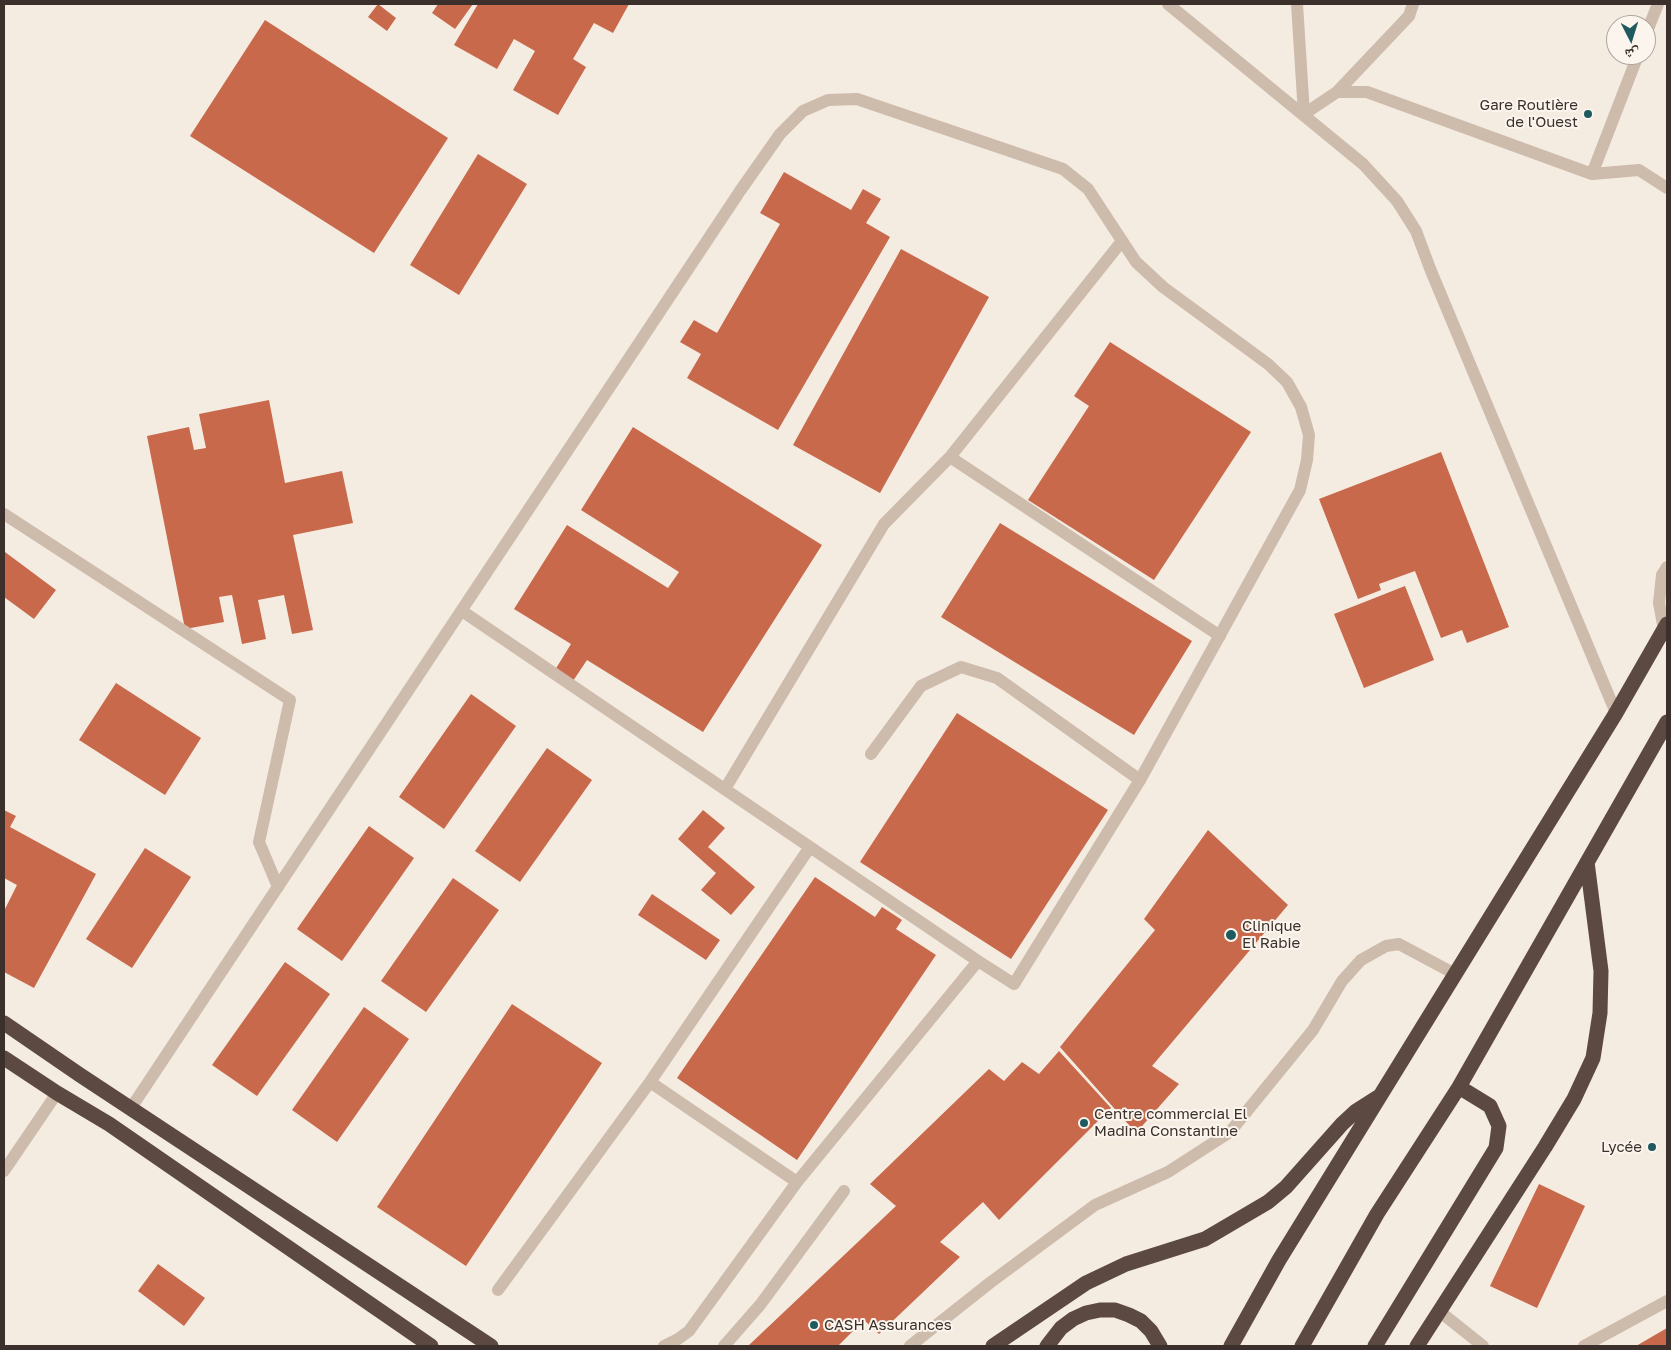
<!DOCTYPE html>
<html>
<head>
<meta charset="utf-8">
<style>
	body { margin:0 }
	#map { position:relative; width:1671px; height:1350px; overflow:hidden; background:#f4ebe1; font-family:"Golos Text","Noto Naskh Arabic",sans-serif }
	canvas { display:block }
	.frame { position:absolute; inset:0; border:5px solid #3b302b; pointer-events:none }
	.north { position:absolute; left:1606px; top:15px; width:50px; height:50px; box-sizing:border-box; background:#fbf5ee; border:1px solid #aea6a0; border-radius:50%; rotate:175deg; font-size:14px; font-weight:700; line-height:20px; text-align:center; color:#3b302b }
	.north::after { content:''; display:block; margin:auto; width:18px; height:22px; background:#1f5a5e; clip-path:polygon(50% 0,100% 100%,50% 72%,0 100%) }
</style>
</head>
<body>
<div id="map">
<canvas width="1671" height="1350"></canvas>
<div class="frame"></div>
<div class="north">ش</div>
</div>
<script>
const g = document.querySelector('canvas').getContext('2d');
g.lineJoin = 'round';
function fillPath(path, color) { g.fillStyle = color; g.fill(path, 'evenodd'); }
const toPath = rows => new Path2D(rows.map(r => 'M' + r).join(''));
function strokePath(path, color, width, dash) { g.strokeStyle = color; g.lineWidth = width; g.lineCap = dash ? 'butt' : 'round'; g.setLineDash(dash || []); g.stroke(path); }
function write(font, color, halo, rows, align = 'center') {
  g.font = font + ' "Golos Text",sans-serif'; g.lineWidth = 4; g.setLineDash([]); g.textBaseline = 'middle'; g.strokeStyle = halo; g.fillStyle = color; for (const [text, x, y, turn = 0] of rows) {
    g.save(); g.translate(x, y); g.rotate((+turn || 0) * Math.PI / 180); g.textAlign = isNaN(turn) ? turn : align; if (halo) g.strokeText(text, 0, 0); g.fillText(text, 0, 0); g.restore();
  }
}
fillPath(toPath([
	[378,4,396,18,387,31,368,17],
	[438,4,473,4,455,29,432,13],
	[478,4,629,4,613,33,594,23,573,59,586,67,558,115,513,90,535,51,514,39,497,69,454,45],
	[265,20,448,138,374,253,190,136],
	[478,154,527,184,459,295,410,265],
	[784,172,851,210,863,189,881,199,866,223,890,237,778,430,687,378,701,354,680,342,694,320,717,333,780,224,760,213],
	[901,249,989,297,880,493,793,445],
	[1110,342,1251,432,1154,580,1028,500,1089,406,1074,396],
	[269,400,285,483,342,471,353,523,293,535,313,630,292,634,284,595,258,600,266,639,242,644,232,595,219,597,224,622,185,629,147,436,189,427,194,450,206,448,199,414],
	[633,427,822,545,703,732,587,660,573,681,555,670,571,644,514,609,567,525,668,588,679,572,581,510],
	[1441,452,1509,627,1467,643,1462,630,1441,638,1415,571,1379,584,1381,590,1358,599,1319,499],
	[1000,523,1192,641,1134,735,941,617],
	[5,552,56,590,34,619,4,597,4,555],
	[1405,586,1434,660,1364,688,1334,614],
	[116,683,201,738,165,795,79,740],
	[471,694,516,726,444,829,399,797],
	[957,713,1108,810,1011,959,860,862],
	[547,748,592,780,520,882,475,851],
	[4,810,16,816,10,827,96,874,34,988,4,972,4,911,17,885,4,878],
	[703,810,725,828,708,847,755,887,731,915,701,890,716,873,678,839],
	[369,826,414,858,342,961,297,929],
	[1208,830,1288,905,1152,1066,1179,1084,1136,1133,1060,1047,1155,930,1144,919],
	[145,848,191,877,132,968,86,939],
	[815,877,875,917,882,907,902,920,896,929,936,955,797,1160,677,1078],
	[453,878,499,910,426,1012,381,981],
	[652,894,720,940,706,960,638,915],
	[285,962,330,994,257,1096,212,1065],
	[512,1004,602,1063,466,1266,377,1207],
	[364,1007,409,1039,337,1142,292,1110],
	[1059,1051,1111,1108,999,1220,983,1202,940,1242,960,1257,879,1334,864,1320,838,1346,748,1346,896,1206,870,1184,989,1069,1004,1081,1022,1062,1039,1074],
	[1539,1184,1585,1206,1537,1308,1490,1286],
	[158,1264,205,1298,184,1326,138,1291],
	[1667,1328,1667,1346,1636,1346]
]), '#c8694b');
strokePath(toPath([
	[1646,34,1658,4],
	[1337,92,1409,16,1413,4],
	[1304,114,1337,92,1367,92,1592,174,1639,170,1667,188],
	[1592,174,1638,55],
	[4,514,290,700,259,842,278,887],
	[1664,630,1659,603,1662,575,1667,567],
	[871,754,921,686,961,667,997,678,1140,780],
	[724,1346,760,1305,844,1191],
	[910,1346,991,1282,1095,1205,1168,1172,1230,1132,1313,1030,1342,981,1361,960,1386,946,1399,944,1455,974]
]), '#cdbbac', 12);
strokePath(toPath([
	[1168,4,1363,164,1397,201,1416,231,1431,271,1616,713],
	[1297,4,1304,114],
	[950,457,1220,636],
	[462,611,978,961],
	[725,789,884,524,950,457,1122,241],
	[650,1082,810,847],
	[131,1108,740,191,780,134,803,111,828,100,857,99,1063,169,1088,189,1136,262,1163,287,1268,364,1287,382,1301,407,1309,435,1307,460,1300,490,1140,780,1014,984,978,961,797,1182,689,1331,678,1339,664,1346],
	[4,1171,57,1093],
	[498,1290,650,1082,797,1182],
	[1439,1311,1483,1346],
	[1584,1346,1667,1301]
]), '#cdbbac', 12);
strokePath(toPath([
	[4,1023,80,1075,491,1346],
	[4,1058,57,1093,109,1124,431,1346],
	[993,1346,1086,1283,1126,1264,1205,1239,1268,1202,1286,1187,1342,1124,1356,1111,1378,1097],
	[1047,1346,1061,1328,1073,1319,1086,1313,1100,1310,1115,1310,1129,1315,1141,1321,1151,1331,1160,1346],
	[1231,1346,1279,1260,1616,713,1667,624],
	[1302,1346,1377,1214,1459,1087,1667,722],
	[1375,1346,1496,1148,1499,1126,1490,1106,1459,1087],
	[1417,1346,1545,1147,1574,1099,1593,1058,1600,1013,1601,971,1587,862]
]), '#5c4a42', 15);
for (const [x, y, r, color] of [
	[1588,114,5,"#1f5a5e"],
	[1231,935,6,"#1f5a5e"],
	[1084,1123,5,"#1f5a5e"],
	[1652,1147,5,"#1f5a5e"],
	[814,1325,5,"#1f5a5e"]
]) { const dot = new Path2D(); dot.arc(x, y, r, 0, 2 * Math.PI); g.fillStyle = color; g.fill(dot); strokePath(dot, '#fbf5ee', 2); }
write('15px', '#3b302b', '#fbf5ee', [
	["Gare Routière",1578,105,"right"],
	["de l'Ouest",1578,122,"right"],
	["Clinique",1242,926],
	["El Rabie",1242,943],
	["Centre commercial El",1094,1114],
	["Madina Constantine",1094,1131],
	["Lycée",1642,1147,"right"],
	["CASH Assurances",824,1325]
], 'left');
</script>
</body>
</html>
